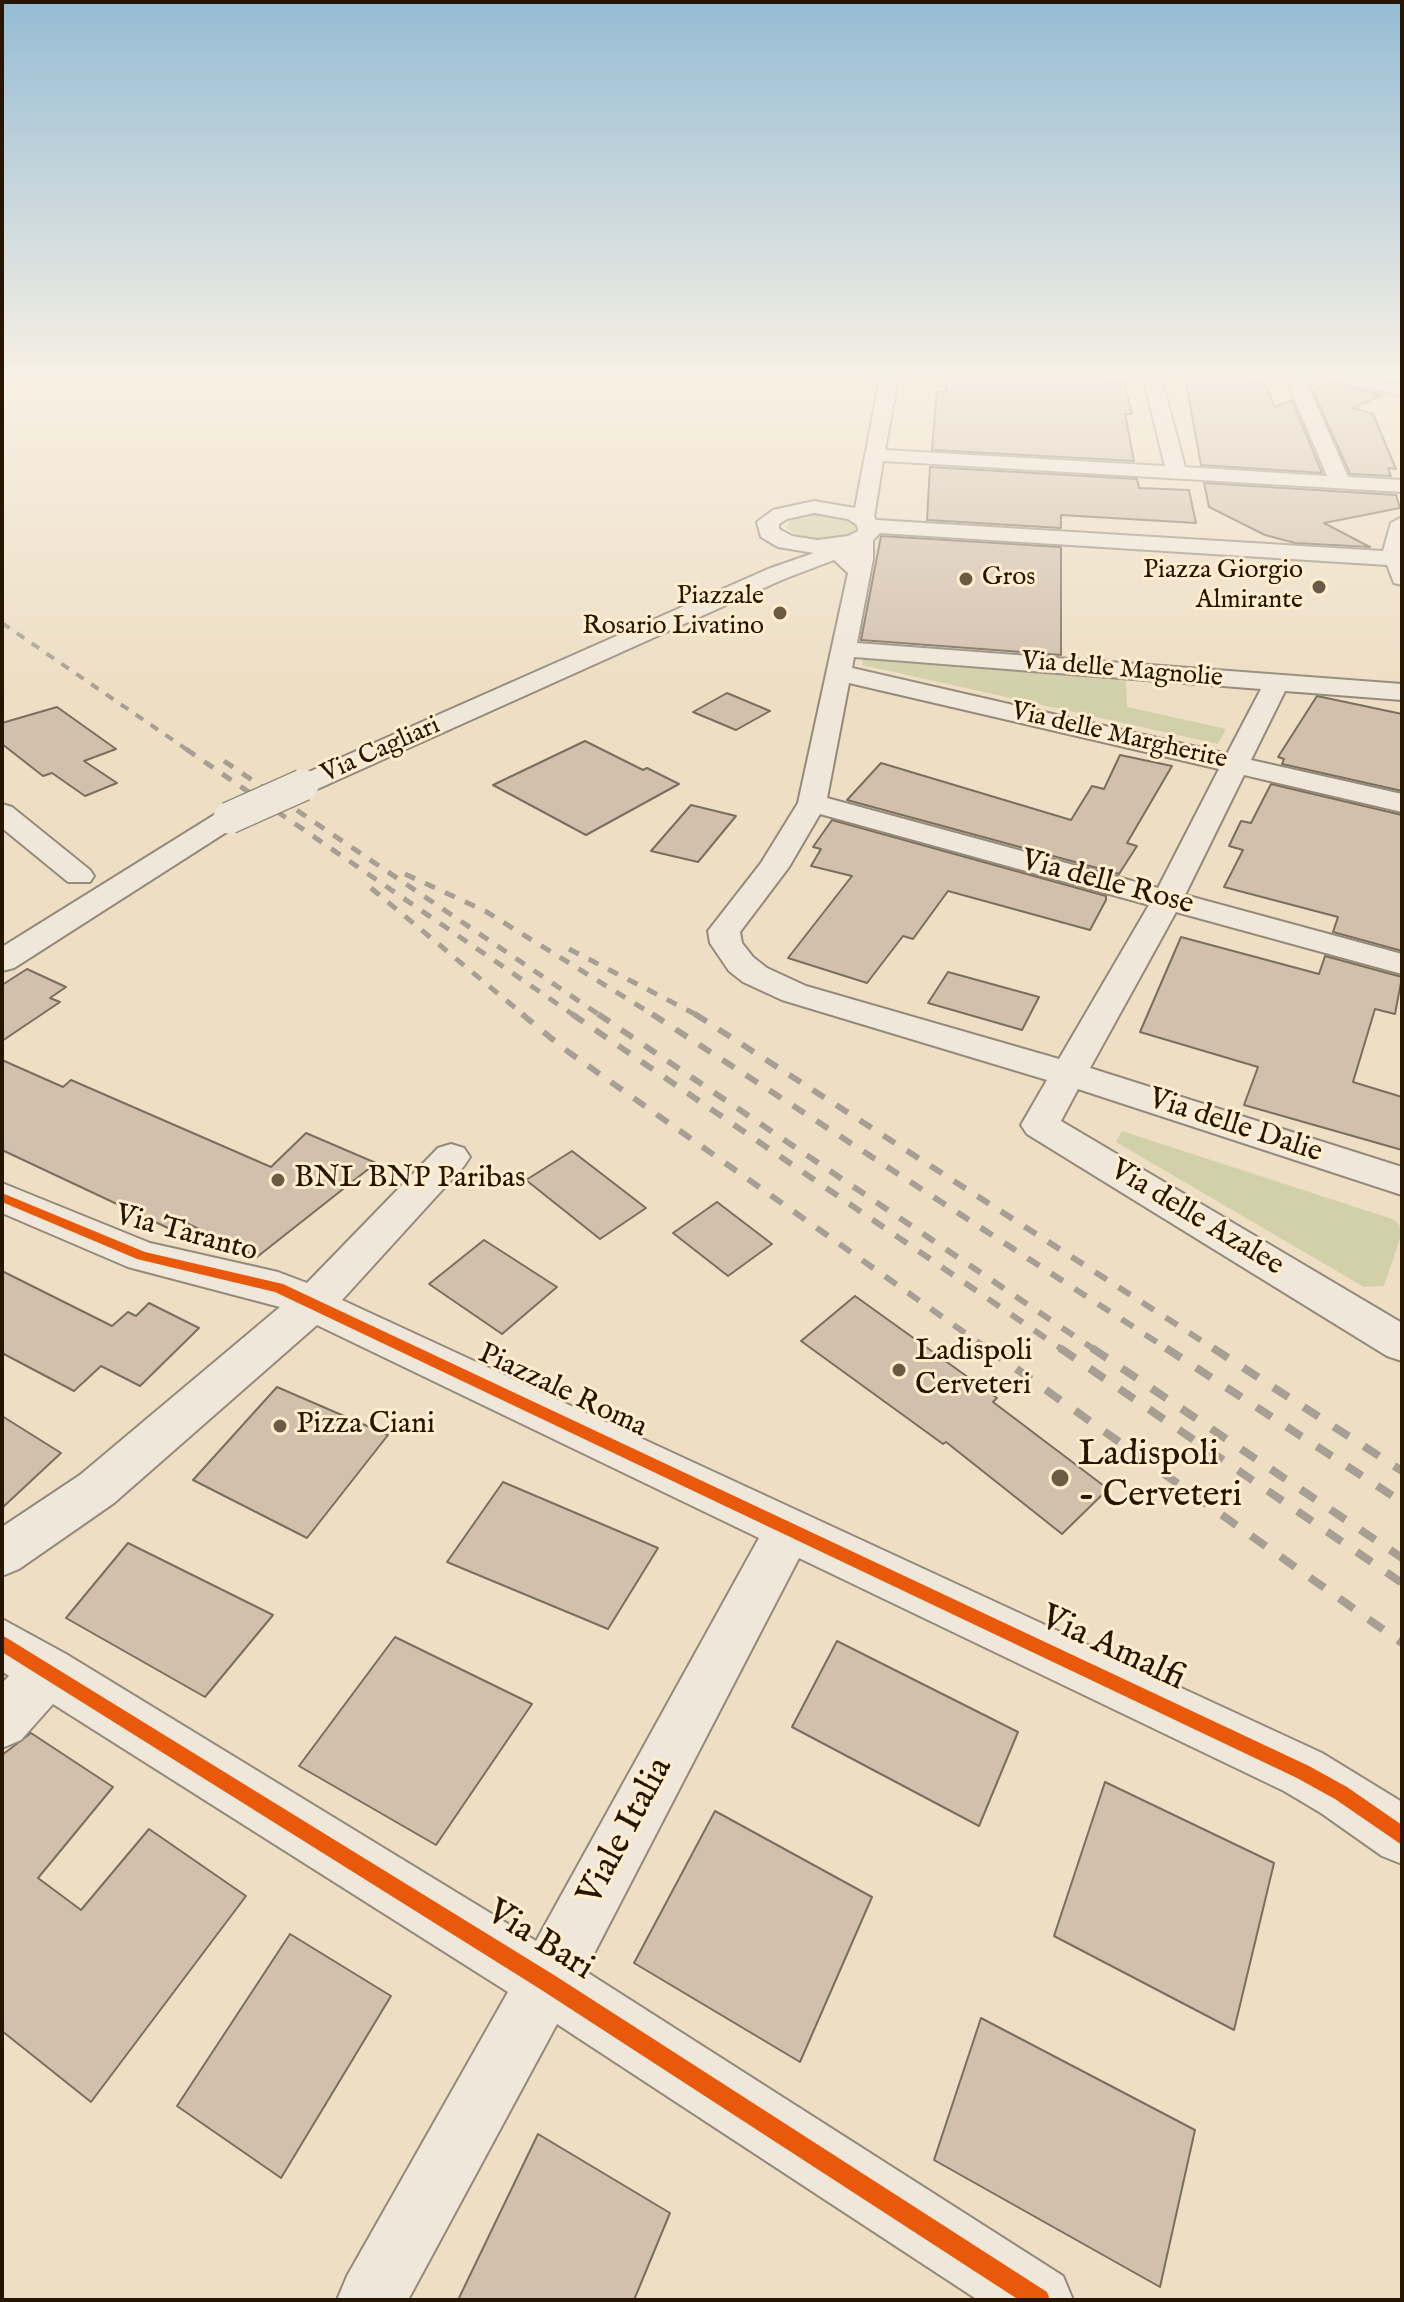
<!DOCTYPE html>
<html>
<head>
<meta charset="utf-8">
<style>
	body { margin:0 }
	#map { position:relative; width:1404px; height:2302px; overflow:hidden; background:#eedec4; font-family:"IM FELL English",serif }
	canvas { display:block }
	.frame { position:absolute; inset:0; border:4px solid #251501; pointer-events:none }
</style>
</head>
<body>
<div id="map">
<canvas width="1404" height="2302"></canvas>
<div class="frame"></div>
</div>
<script>
const g = document.querySelector('canvas').getContext('2d');
g.lineJoin = 'round';
function fillPath(path, color) { g.fillStyle = color; g.fill(path, 'evenodd'); }
const toPath = rows => new Path2D(rows.map(r => 'M' + r).join(''));
function strokePath(path, color, width, dash) { g.strokeStyle = color; g.lineWidth = width; g.lineCap = dash ? 'butt' : 'round'; g.setLineDash(dash || []); g.stroke(path); }
function write(font, color, halo, rows, align = 'center') {
  g.font = font + ' "IM FELL English",serif'; g.lineWidth = 6; g.setLineDash([]); g.textBaseline = 'middle'; g.strokeStyle = halo; g.fillStyle = color; for (const [text, x, y, turn = 0] of rows) {
    g.save(); g.translate(x, y); g.rotate((+turn || 0) * Math.PI / 180); g.textAlign = isNaN(turn) ? turn : align; if (halo) g.strokeText(text, 0, 0); g.fillText(text, 0, 0); g.restore();
  }
}
fillPath(toPath([
	[813,513,848,518,857,527,849,536,825,540,799,537,787,528,789,520],
	[863,659,1126,680,1127,707,1226,729,1218,744,862,665],
	[1122,1131,1392,1219,1399,1224,1402,1233,1384,1286,1364,1287,1116,1142]
]), '#d1d0a8');
const building = toPath([
	[947,373,1124,381,1132,414,1125,414,1134,461,932,450,937,391,946,392,947,373],
	[1185,377,1264,381,1275,407,1292,400,1322,473,1201,465,1185,377],
	[1332,383,1382,395,1353,408,1373,414,1396,469,1388,468,1391,476,1350,474,1313,391,1332,383],
	[930,467,1137,479,1139,488,1189,490,1196,523,1061,515,1061,528,927,520,930,467],
	[1204,483,1396,495,1400,508,1324,523,1370,547,1295,543,1265,535,1209,507,1204,483],
	[881,536,1061,547,1061,655,861,640,881,536],
	[727,693,770,711,736,730,693,712,727,693],
	[1317,696,1402,714,1402,791,1282,764,1284,759,1278,757,1317,696],
	[57,707,116,749,84,761,117,783,85,796,52,773,43,776,2,744,2,723,57,707],
	[585,741,643,770,647,768,679,784,586,835,493,785,585,741],
	[1120,755,1172,766,1127,843,1137,846,1119,874,847,800,881,763,1071,820,1092,786,1104,789,1120,755],
	[1271,784,1402,815,1402,951,1333,932,1338,917,1224,887,1243,850,1229,846,1241,821,1251,823,1271,784],
	[691,805,736,816,698,862,651,851,691,805],
	[832,820,1106,896,1106,900,1090,930,948,891,913,939,903,936,867,983,788,958,852,876,811,866,821,849,813,847,832,820],
	[1181,937,1319,974,1325,956,1402,977,1395,1014,1375,1009,1353,1082,1402,1097,1402,1150,1244,1105,1258,1067,1140,1032,1181,937],
	[27,969,66,987,50,998,60,1002,2,1041,2,985,27,969],
	[948,972,1039,997,1022,1030,928,1003,948,972],
	[2,1060,63,1087,71,1080,271,1167,306,1133,376,1163,257,1257,178,1219,168,1228,2,1150,2,1060],
	[572,1151,646,1208,600,1239,526,1180,572,1151],
	[717,1202,772,1244,728,1276,673,1233,717,1202],
	[484,1240,557,1287,502,1334,429,1284,484,1240],
	[2,1271,112,1326,128,1312,136,1316,149,1303,199,1328,140,1386,101,1366,74,1391,2,1353,2,1271],
	[855,1296,997,1398,993,1402,1108,1489,1062,1534,946,1442,943,1444,801,1341,855,1296],
	[277,1387,388,1435,307,1538,193,1480,277,1387],
	[2,1416,61,1453,2,1508,2,1416],
	[503,1482,658,1548,608,1629,447,1562,503,1482],
	[128,1543,273,1615,205,1697,66,1618,128,1543],
	[395,1637,532,1704,436,1845,299,1766,395,1637],
	[837,1641,1018,1732,979,1826,792,1727,837,1641],
	[31,1733,113,1787,38,1878,81,1910,149,1829,246,1896,91,2102,2,2031,2,1755,31,1733],
	[1105,1782,1274,1863,1234,2030,1054,1936,1105,1782],
	[715,1811,872,1897,800,2062,634,1963,715,1811],
	[290,1934,391,1996,281,2178,177,2106,290,1934],
	[981,2018,1195,2130,1160,2287,934,2160,981,2018],
	[538,2134,670,2213,634,2300,458,2300,538,2134]
]);
fillPath(building, '#d2bfac');
strokePath(building, '#796f5f', 2);
const minor = toPath([
	[881,373,899,373,885,450,1165,466,1142,373,1160,373,1185,467,1327,476,1284,373,1302,373,1348,477,1402,480,1402,492,883,461,874,517,876,520,1383,551,1391,523,1402,517,1402,585,1394,583,1387,565,880,533,873,540,873,559,857,643,1402,684,1402,700,1285,691,1251,760,1402,794,1402,812,1244,775,1185,895,1402,954,1402,974,1176,912,1090,1068,1402,1167,1402,1195,1078,1089,1061,1121,1402,1323,1402,1361,1387,1356,1027,1134,1021,1125,1047,1080,782,1000,743,982,729,971,710,943,708,931,761,863,798,803,848,573,834,560,784,579,313,791,293,791,289,785,293,779,768,569,814,553,778,547,761,537,757,522,773,510,814,501,855,508,881,373],
	[814,513,848,519,857,525,858,531,848,536,817,540,792,536,779,529,779,524,787,519,814,513],
	[854,657,1261,689,1227,754,852,668,854,657],
	[849,683,1219,769,1158,888,827,798,849,683],
	[820,814,1149,905,1059,1059,806,986,767,968,753,957,742,943,740,932,789,867,820,814],
	[1319,373,1349,373,1402,386,1402,396,1322,377,1319,373],
	[2,804,12,807,90,870,94,876,90,882,68,882,2,828,2,804],
	[229,809,239,812,244,818,239,824,14,968,2,971,2,947,219,812,229,809],
	[451,1144,464,1148,470,1157,464,1166,342,1300,1322,1753,1402,1802,1402,1864,1382,1856,1321,1813,1284,1791,799,1558,585,1971,1063,2276,1073,2300,978,2300,557,2024,408,2300,337,2300,347,2276,508,1992,53,1704,21,1740,2,1748,2,1683,9,1676,2,1671,2,1619,66,1654,536,1941,759,1538,317,1325,114,1503,19,1569,2,1576,2,1527,80,1475,280,1307,128,1267,2,1213,2,1183,150,1243,278,1272,307,1283,438,1148,451,1144]
]);
strokePath(minor, '#958a7a', 4);
fillPath(minor, '#efe7da');
strokePath(toPath([
	[2,623,189,751]
]), '#a79f93', 4, [9, 9]);
strokePath(toPath([
	[186,749,575,1016],
	[224,761,601,1016],
	[405,874,485,911,655,1016],
	[371,888,525,1016],
	[569,949,699,1016]
]), '#a79f93', 5, [11, 11]);
strokePath(toPath([
	[522,1014,563,1048,989,1350],
	[572,1014,1063,1350],
	[598,1014,1095,1350],
	[652,1014,1169,1350],
	[695,1014,1216,1350]
]), '#a79f93', 6, [14, 14]);
strokePath(toPath([
	[987,1348,1402,1643],
	[1060,1348,1402,1583],
	[1092,1348,1402,1558],
	[1166,1348,1402,1502],
	[1213,1348,1402,1471]
]), '#a79f93', 8, [18, 18]);
const minorBridge = toPath([
	[229,818,303,785]
]);
strokePath(minorBridge, '#958a7a', 34, []);
strokePath(minorBridge, '#efe7da', 31);
fillPath(toPath([
	[2,1193,145,1252,283,1284,1309,1766,1347,1787,1402,1825,1402,1845,1335,1799,1297,1778,275,1292,137,1259,2,1202,2,1193],
	[2,1635,554,1975,1047,2292,1050,2300,1019,2300,540,1989,2,1652,2,1635]
]), '#e8590c');
const sky = g.createLinearGradient(0, 0, 0, 695);
sky.addColorStop(0, '#95bcd4');
sky.addColorStop(0.54, '#f7f0e4');
sky.addColorStop(1, '#f7f0e400');
g.fillStyle = sky;
g.fillRect(0, 0, 1404, 695);
for (const [x, y, r, color] of [
	[966,579,8,"#6b5b45"],
	[1319,587,8,"#6b5b45"],
	[780,613,8,"#6b5b45"],
	[278,1180,8,"#6b5b45"],
	[899,1370,8,"#6b5b45"],
	[280,1426,8,"#6b5b45"],
	[1060,1478,10,"#6b5b45"]
]) { const dot = new Path2D(); dot.arc(x, y, r, 0, 2 * Math.PI); g.fillStyle = color; g.fill(dot); strokePath(dot, '#ffedce', 3); }
write('26px', '#251501', '#ffedce', [
	["Piazza Giorgio",1303,572],
	["Almirante",1303,602],
	["Gros",982,579,"left"],
	["Piazzale",764,598],
	["Rosario Livatino",764,628]
], 'right');
write('26px', '#251501', '#ffedce', [
	["Via delle Magnolie",1122,671,5],
	["Via delle Margherite",1119,737,13],
	["Via Cagliari",381,751,-24]
]);
write('30px', '#251501', '#ffedce', [
	["Via delle Rose",1107,884,15],
	["Via delle Dalie",1235,1127,18],
	["Via delle Azalee",1196,1219,31],
	["Via Taranto",186,1235,15],
	["Piazzale Roma",562,1392,25]
]);
write('30px', '#251501', '#ffedce', [
	["BNL BNP Paribas",294,1180],
	["Ladispoli",915,1353],
	["Cerveteri",915,1387],
	["Pizza Ciani",296,1426]
], 'left');
write('36px', '#251501', '#ffedce', [
	["Ladispoli",1078,1457],
	["- Cerveteri",1078,1498]
], 'left');
write('36px', '#251501', '#ffedce', [
	["Via Amalfi",1112,1650,25],
	["Viale Italia",627,1832,-62],
	["Via Bari",539,1942,32]
]);
</script>
</body>
</html>
